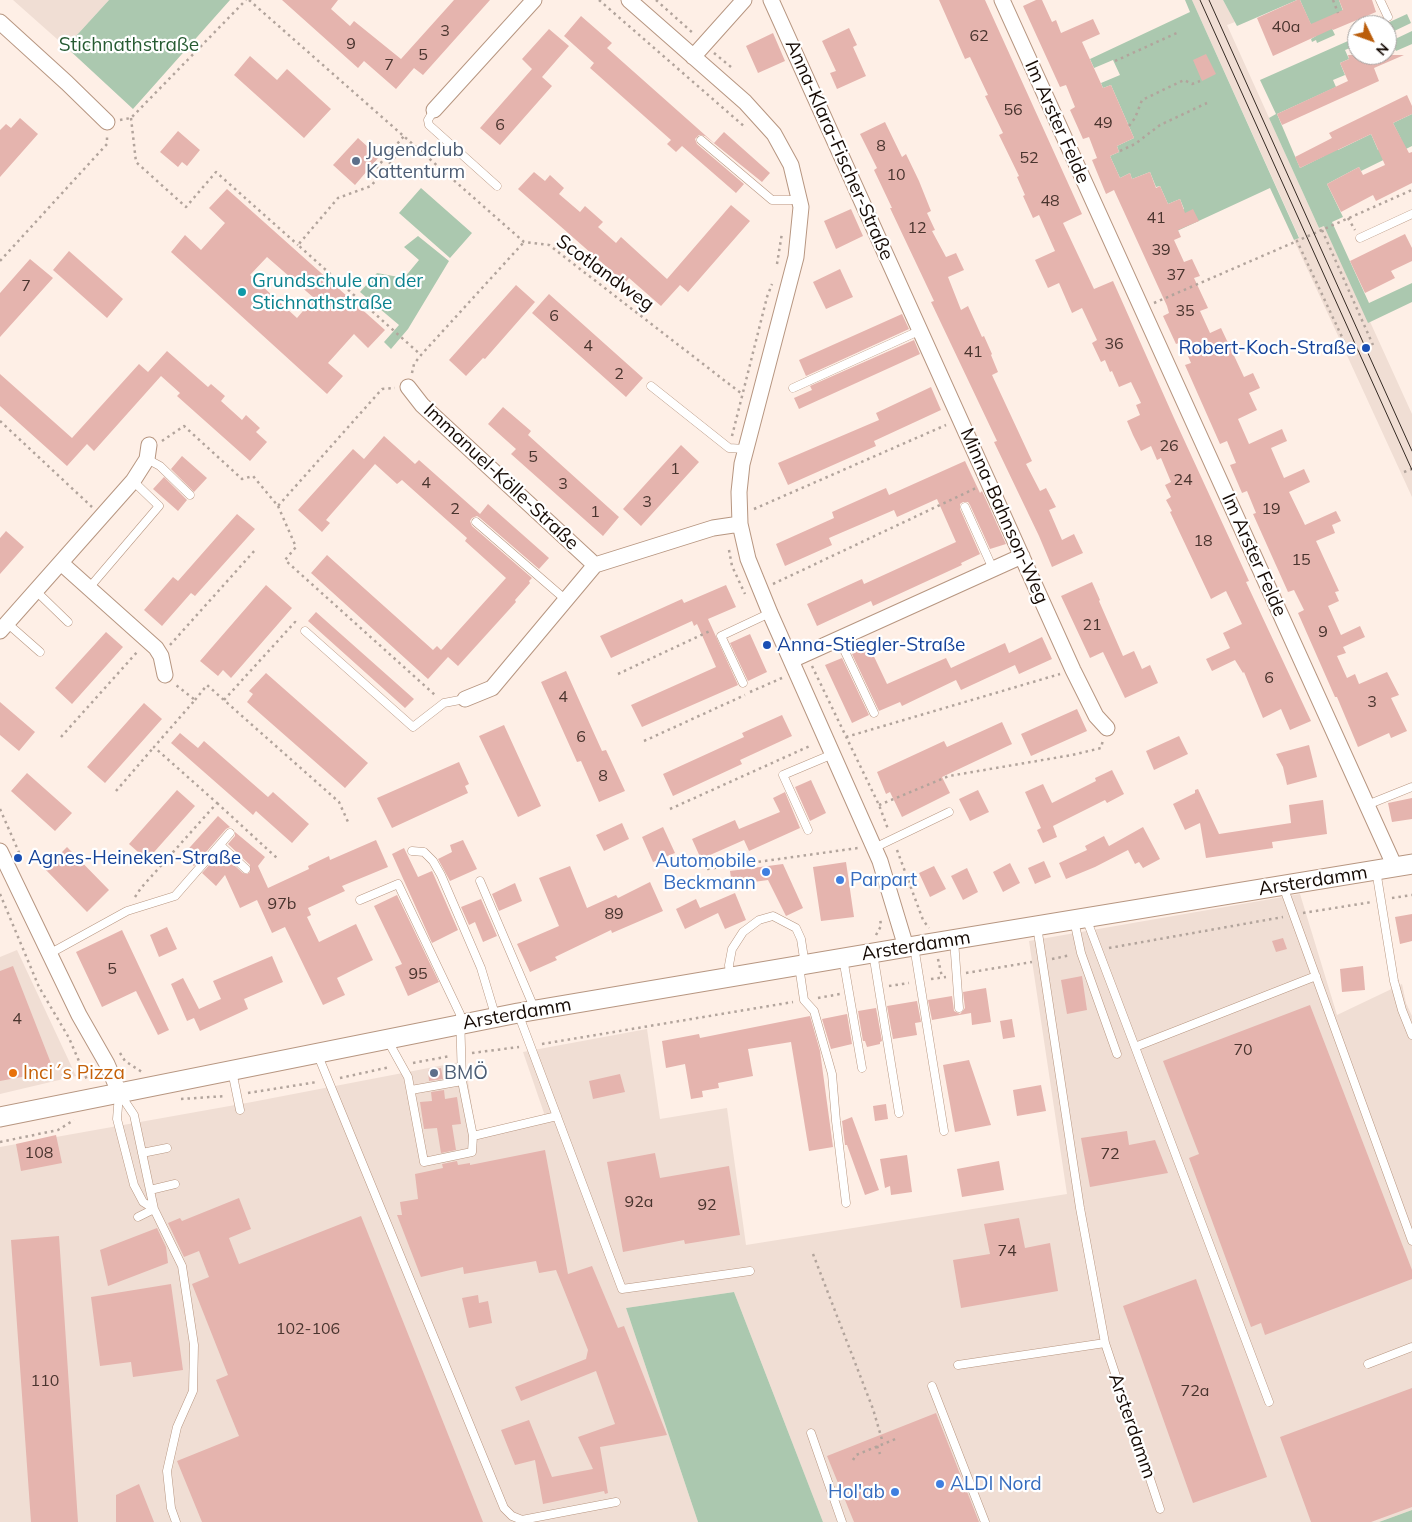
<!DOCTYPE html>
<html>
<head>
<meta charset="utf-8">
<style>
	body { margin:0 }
	#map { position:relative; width:1412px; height:1522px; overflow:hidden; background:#feefe6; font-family:Mulish,sans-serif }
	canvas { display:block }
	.north { position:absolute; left:1347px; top:15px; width:50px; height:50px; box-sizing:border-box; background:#fff; border:1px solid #a19d9b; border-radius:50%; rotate:132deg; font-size:14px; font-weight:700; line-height:20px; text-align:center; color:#150a04 }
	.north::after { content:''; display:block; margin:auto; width:18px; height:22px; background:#bb5e0c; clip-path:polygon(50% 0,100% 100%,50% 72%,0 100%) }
</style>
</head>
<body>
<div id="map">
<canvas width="1412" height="1522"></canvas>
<div class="north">N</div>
</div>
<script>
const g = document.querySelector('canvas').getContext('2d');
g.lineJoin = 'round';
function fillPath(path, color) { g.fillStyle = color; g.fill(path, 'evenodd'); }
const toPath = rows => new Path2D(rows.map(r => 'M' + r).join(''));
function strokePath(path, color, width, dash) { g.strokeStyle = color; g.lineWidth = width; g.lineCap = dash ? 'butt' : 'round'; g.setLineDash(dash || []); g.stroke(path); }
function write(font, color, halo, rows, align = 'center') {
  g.font = font + ' Mulish,sans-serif'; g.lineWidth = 4.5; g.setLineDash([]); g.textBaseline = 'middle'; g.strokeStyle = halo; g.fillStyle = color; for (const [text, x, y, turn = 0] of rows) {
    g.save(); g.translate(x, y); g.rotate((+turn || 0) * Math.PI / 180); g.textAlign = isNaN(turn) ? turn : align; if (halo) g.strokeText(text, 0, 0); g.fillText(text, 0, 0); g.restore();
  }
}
fillPath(toPath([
	[13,0,109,0,66,47],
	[1192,0,1223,0,1235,22,1227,25,1319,228,1326,225,1412,414,1412,497,1294,240,1299,237],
	[1300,894,1337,1015,1402,984,1406,1003,1412,1016,1412,1510,1379,1522,823,1522,734,1292,626,1308,698,1522,0,1522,0,1147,252,1102,465,1061,476,1134,545,1116,523,1052,647,1029,660,1119,727,1108,746,1245,1067,1194,1029,941],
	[17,950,76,1076,0,1094,0,957]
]), '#f0ded4');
fillPath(toPath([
	[109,0,230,0,133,109,66,47],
	[1185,0,1192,0,1299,238,1294,240,1270,188,1177,231,1173,214,1184,209,1180,199,1168,204,1160,186,1156,187,1150,172,1132,179,1130,173,1120,178,1110,156,1119,152,1117,146,1134,138,1111,85,1103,88,1101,83,1120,75,1113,60,1094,68,1090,59,1190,12],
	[1223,0,1297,0,1237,26],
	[1300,0,1339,0,1343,11,1327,18,1335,35,1317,43,1316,40,1312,42,1311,39,1316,36],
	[1407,14,1411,23,1388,34,1387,25,1383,25],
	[1412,31,1412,44,1396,51,1391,41],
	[1357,37,1357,45,1345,50,1349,59,1340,63,1345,75,1333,80,1336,87,1277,114,1300,168,1324,156,1332,138,1338,150,1371,134,1378,150,1401,139,1393,123,1412,114,1412,146,1361,171,1359,167,1327,184,1343,217,1332,222,1369,303,1412,283,1412,302,1368,323,1324,226,1319,228,1269,118,1276,114,1260,80],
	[421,188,472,233,450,258,399,213],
	[418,236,449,261,408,329,391,349,384,342,399,325,360,292,377,273,404,278,419,260,404,247],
	[734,1292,823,1522,698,1522,626,1308],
	[1412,1510,1412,1522,1379,1522]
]), '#abc8af');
fillPath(toPath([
	[282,0,338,0,331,9,350,26,354,21,401,59,454,0,490,0,423,75,414,68,396,89,364,61,358,68],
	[939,0,985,0,1082,214,1063,223,1094,289,1113,281,1174,418,1249,581,1246,582,1311,721,1290,730,1281,709,1263,718,1244,672,1243,673,1235,660,1212,671,1206,659,1230,648,1223,633,1242,624,1226,591,1211,599,1170,512,1172,511,1166,500,1171,497,1165,485,1171,482,1161,458,1157,460,1151,446,1141,451,1133,435,1127,421,1140,415,1136,405,1141,403,1131,382,1119,387,1112,371,1110,372,1105,360,1101,362,1092,343,1097,340,1082,308,1072,313,1059,283,1048,288,1035,260,1055,251,1039,215,1033,218,1023,196,1025,195,1017,177,1019,176,999,135,1003,133,985,96,988,95,970,57,965,59],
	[1036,0,1042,0,1052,22,1056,20,1061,33,1093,19,1100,34,1082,42,1103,88,1111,85,1134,138,1117,146,1119,152,1110,156,1120,178,1130,173,1132,179,1150,172,1156,188,1160,186,1168,204,1180,199,1185,213,1193,209,1199,221,1178,230,1181,237,1174,240,1184,262,1192,259,1200,276,1194,278,1208,308,1200,311,1210,333,1221,328,1244,377,1253,373,1260,388,1249,393,1257,410,1238,419,1249,444,1282,429,1287,441,1271,448,1284,478,1304,469,1310,482,1289,492,1305,525,1336,511,1341,521,1332,525,1335,533,1316,541,1339,591,1335,592,1339,601,1328,606,1341,635,1360,626,1365,637,1343,647,1346,653,1337,656,1347,678,1355,674,1359,684,1387,672,1399,695,1391,698,1407,731,1391,738,1389,733,1358,747,1337,697,1335,697,1298,613,1304,610,1294,590,1288,592,1253,514,1256,513,1247,491,1242,493,1230,465,1236,463,1227,441,1220,444,1185,365,1191,363,1182,342,1176,344,1163,316,1169,313,1167,306,1114,190,1106,194,1092,160,1097,158,1089,137,1083,139,1070,110,1075,107,1066,85,1060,87,1023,6],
	[1297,0,1300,0,1311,24,1343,10,1339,0,1372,0,1376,12,1333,30,1332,29,1273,56,1257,18],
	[581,16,612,43,607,48,714,143,724,132,770,173,762,182,705,136,699,135,695,139,697,144,744,184,736,193,682,146,676,152,667,144,671,140,590,68,594,63,564,36],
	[849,28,857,45,853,47,866,76,837,89,830,73,836,71,822,41],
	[549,29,569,46,542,77,552,86,500,145,480,128,532,69,522,59],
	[773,33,785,61,758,73,746,46],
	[1206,54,1216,74,1202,81,1193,60],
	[1348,55,1404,55,1374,68,1379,81,1282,125,1277,114,1348,81,1340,63,1349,59],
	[250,56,277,80,287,69,331,109,304,138,234,75],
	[1407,95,1412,106,1412,114,1393,123,1409,153,1412,152,1412,183,1376,201,1373,195,1341,212,1327,184,1359,167,1363,175,1385,165,1371,134,1300,168,1295,157,1332,138,1329,133],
	[20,118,38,134,0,177,0,130,6,124,11,128],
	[885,122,902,157,906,154,919,181,931,211,927,213,935,230,932,231,946,257,956,253,964,270,948,277,961,310,968,306,982,337,984,336,992,354,991,355,998,372,992,375,1032,461,1026,464,1040,491,1046,488,1056,507,1049,510,1062,540,1074,534,1083,553,1052,567,1039,536,994,442,997,441,931,302,934,301,890,208,892,208,874,170,877,168,860,134],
	[178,131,200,150,187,166,182,162,178,167,160,152],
	[358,138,379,157,355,185,333,165],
	[534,172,545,181,550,175,564,188,559,194,580,212,585,206,603,222,598,227,616,243,621,237,667,279,731,205,750,221,688,292,680,285,661,306,629,278,625,283,518,189],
	[227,189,385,330,368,348,354,334,328,363,343,376,327,394,171,252,185,235,201,250,225,223,209,208],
	[267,257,314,298,297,318,250,275],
	[851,209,863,236,836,249,824,221],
	[1405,234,1412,248,1412,261,1391,271,1395,278,1365,293,1350,261],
	[69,251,123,299,107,318,53,270],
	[30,259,53,278,0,337,0,293],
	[840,269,853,297,826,309,813,282],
	[516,285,535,302,485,359,483,358,466,376,449,360],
	[549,294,643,378,626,397,532,313],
	[902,314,909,329,806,376,799,360],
	[914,340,920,354,799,409,794,398,812,390,810,386],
	[167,351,208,387,211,384,225,396,221,401,242,420,246,415,260,428,256,432,267,442,250,461,177,396,180,393,161,376,94,451,87,444,67,466,0,406,0,374,72,438,139,364,148,372],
	[931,387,941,410,874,441,876,446,788,485,778,463,879,420,876,413],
	[503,407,531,431,528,435,619,517,603,536,511,454,516,449,488,424],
	[384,436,415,464,419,460,480,514,488,504,549,558,539,569,480,518,477,516,472,518,470,521,472,526,532,578,529,581,530,583,515,600,516,602,458,666,448,657,428,679,311,573,327,555,433,650,437,646,441,650,506,578,465,541,467,538,402,480,397,484,375,464,326,520,330,523,322,532,298,510,353,449,364,459],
	[681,445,699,462,641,526,623,509],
	[182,456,207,478,194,492,171,469],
	[965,461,980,493,982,491,1006,544,990,549,970,505,968,502,963,502,960,504,960,509,980,554,961,563,962,565,873,606,871,601,817,626,807,604,862,579,864,584,956,542,937,499,897,517,894,510,829,538,832,545,785,566,776,544,834,518,832,512,886,488,889,495],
	[164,477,187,500,178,511,153,489],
	[237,514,255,529,195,596,191,593,162,626,144,610,173,577,178,581],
	[6,531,24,547,0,574,0,538],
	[1092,582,1100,600,1099,601,1123,656,1134,651,1142,669,1150,665,1158,683,1125,698,1103,652,1090,658,1061,596],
	[266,585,292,608,231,678,223,670,218,676,200,661],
	[726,585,736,607,708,619,738,685,642,727,631,705,716,667,697,624,694,626,692,621,611,658,600,636,682,599,684,603],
	[316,612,414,699,405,708,308,621],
	[106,632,123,647,72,704,55,688],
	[750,634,767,672,748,681,730,643],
	[1042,637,1052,659,1019,674,1015,665,961,690,956,680,902,706,900,702,879,711,852,654,869,646,887,684,946,658,951,668,1005,643,1009,653],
	[842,658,869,715,852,723,825,665],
	[566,671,602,751,606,750,625,791,599,802,581,761,577,762,541,682],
	[266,673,368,763,345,788,247,702,253,694,249,691],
	[0,702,35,732,19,751,0,735],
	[144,703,162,719,105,783,87,767],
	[1077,709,1087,731,1031,756,1021,734],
	[782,715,792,736,740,760,742,764,673,796,663,774,744,737,742,733],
	[1002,722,1012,744,942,777,950,793,902,817,890,792,886,794,877,772,944,741,947,747],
	[504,725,541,806,518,817,479,736],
	[180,733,198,748,204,741,268,797,273,792,309,824,292,843,256,811,253,815,171,743],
	[1179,736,1188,754,1154,770,1146,751],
	[1309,745,1317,777,1287,785,1283,767,1276,754],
	[459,762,469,784,465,786,468,793,392,828,377,798],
	[1112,770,1124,794,1107,803,1105,800,1053,826,1057,837,1043,843,1037,830,1041,828,1025,792,1043,784,1052,803,1096,781,1095,778],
	[27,773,72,813,55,831,11,791],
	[811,780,826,813,810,821,795,787],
	[1198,789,1219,834,1291,823,1289,805,1323,800,1327,834,1272,842,1273,848,1206,858,1200,823,1185,830,1173,804,1195,793,1195,790],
	[177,790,195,806,147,860,129,844],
	[978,790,989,812,970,821,959,799],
	[785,792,800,828,749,851,744,840,701,859,692,839,735,820,739,829,780,812,773,798],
	[1412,798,1412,819,1392,822,1388,803],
	[218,816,230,827,226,829,194,866,182,856],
	[622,823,629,839,604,851,596,835],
	[663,827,675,853,653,862,642,837],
	[1143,827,1160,859,1143,868,1139,862,1135,864,1128,850,1095,867,1066,879,1059,863,1087,850,1085,846,1104,836,1109,846],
	[235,832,265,857,258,866,268,888,309,869,308,866,329,856,330,860,376,840,388,867,342,886,345,891,308,908,311,915,307,917,319,942,356,924,373,960,337,978,345,995,323,1005,285,927,272,933,257,900,240,908,225,875,216,886,202,873,220,853,243,873,247,874,250,872,250,865,228,844,235,836],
	[463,840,477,869,450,881,438,859,452,852,450,845],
	[67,847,109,890,87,912,45,869],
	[404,848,418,877,432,871,458,930,432,943,392,854],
	[1044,861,1051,877,1035,884,1028,868],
	[846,862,854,917,821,921,813,867],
	[1010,863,1020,883,1003,892,993,872],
	[783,864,803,908,786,916,768,880,732,885,730,871],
	[570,866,587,908,616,895,618,898,650,882,663,911,612,933,611,930,555,957,557,960,530,972,517,944,559,926,539,878],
	[934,866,946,889,930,897,919,873],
	[967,868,978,892,963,900,951,876],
	[515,883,522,901,499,911,492,894],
	[735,893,746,920,725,929,718,913,685,929,676,909,696,899,700,908],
	[397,895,439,982,408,996,395,967,402,964,374,906],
	[481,899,497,936,483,942,475,922,469,925,461,907],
	[1412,914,1412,941,1400,944,1395,917],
	[167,927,177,949,159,957,150,935],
	[122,930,169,1030,158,1035,136,991,102,1007,76,952],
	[1283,938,1287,949,1276,952,1272,941],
	[272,956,283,982,244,999,248,1009,200,1031,194,1018,187,1021,171,984,183,978,199,1009,221,999,213,981],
	[13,966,54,1071,0,1081,0,971],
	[1363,966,1365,990,1342,992,1340,969],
	[1082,976,1087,1010,1067,1014,1061,980],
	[986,988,991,1022,972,1025,971,1013,932,1020,928,1000,952,996,954,1011,960,1014,965,1008,963,992],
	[917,1001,921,1022,915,1023,917,1035,893,1039,887,1006],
	[1310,1005,1412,1270,1412,1279,1265,1335,1261,1323,1251,1327,1189,1158,1199,1154,1163,1061],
	[876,1008,882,1041,880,1042,880,1044,867,1047,865,1041,863,1041,858,1011],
	[847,1014,852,1044,831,1049,822,1019],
	[810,1016,820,1051,833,1147,809,1151,791,1042,748,1049,753,1076,718,1083,719,1088,702,1091,703,1097,691,1099,685,1064,666,1068,662,1041,699,1034,700,1038],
	[1012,1019,1015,1037,1003,1039,1000,1021],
	[969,1060,991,1125,955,1132,943,1065],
	[441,1068,443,1079,429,1081,428,1070],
	[620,1074,625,1092,593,1099,589,1081],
	[1041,1085,1046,1111,1017,1116,1013,1090],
	[444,1090,445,1099,457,1097,461,1124,452,1125,456,1150,441,1153,437,1128,424,1129,420,1102,432,1101,431,1092],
	[886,1104,888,1119,875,1121,873,1106],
	[852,1117,879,1190,865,1195,847,1145,845,1145,842,1121],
	[1127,1131,1129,1145,1155,1140,1168,1173,1090,1187,1081,1138],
	[56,1135,62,1163,21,1171,16,1144],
	[545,1150,568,1274,592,1266,618,1328,624,1326,667,1435,600,1447,608,1493,605,1494,604,1491,543,1504,535,1460,515,1465,501,1430,529,1420,552,1477,593,1469,578,1437,615,1424,596,1371,521,1401,515,1387,586,1359,588,1350,556,1270,539,1273,536,1261,464,1274,463,1267,421,1277,397,1215,402,1215,400,1202,418,1199,415,1174,443,1168,442,1164,457,1161,458,1165,470,1163,470,1165],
	[655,1153,660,1178,729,1166,740,1235,685,1244,684,1240,623,1252,607,1162],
	[907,1155,912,1192,891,1195,890,1186,885,1188,880,1159],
	[999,1161,1004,1190,962,1197,957,1169],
	[239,1198,251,1229,229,1238,239,1264,361,1216,483,1522,202,1522,177,1461,239,1436,216,1380,228,1375,192,1284,209,1277,199,1251,184,1257,168,1223,180,1218,182,1221],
	[1019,1218,1025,1248,1050,1243,1058,1291,961,1308,953,1260,990,1254,984,1224],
	[157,1228,166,1247,168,1263,108,1286,100,1250],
	[59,1236,78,1522,31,1522,11,1240],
	[1196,1279,1267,1477,1193,1503,1123,1306],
	[171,1284,183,1370,133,1377,131,1362,100,1366,91,1297],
	[478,1295,479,1303,488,1301,492,1323,469,1328,462,1298],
	[1412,1388,1412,1507,1371,1522,1311,1522,1280,1437],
	[936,1413,979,1522,854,1522,827,1456],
	[139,1484,154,1522,116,1522,116,1495]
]), '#e5b4ae');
const service = toPath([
	[1380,0,1388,17],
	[434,110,428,120,429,125,497,186],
	[701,140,772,200,799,200],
	[1360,238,1412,214],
	[651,386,729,448,745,449],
	[793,388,921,330],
	[147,459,160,466,190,495],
	[965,507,993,569],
	[476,522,566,600],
	[89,588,159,506,133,481],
	[36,591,68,622],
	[7,623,40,652],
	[305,631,413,727,444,703,465,699],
	[839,639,874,713],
	[743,683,721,636,770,613],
	[1367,805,1412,787],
	[808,830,783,775,833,754],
	[220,845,246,869],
	[874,848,949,812],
	[412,851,424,852,433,861,441,875,481,968,493,1008,494,1018],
	[1376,870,1394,981,1402,1010,1412,1035],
	[480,881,535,1010],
	[1283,886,1412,1241],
	[360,900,398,884,460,1014,462,1081,473,1136,472,1152,424,1162,408,1077,388,1041],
	[1086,918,1135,1047],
	[1074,920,1081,953,1117,1054],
	[1037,926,1080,1208,1105,1343,1160,1509],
	[954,940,959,1008],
	[914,946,944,1131],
	[873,953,899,1113],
	[49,954,127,911,175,896,230,833],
	[843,958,862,1068],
	[799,966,804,1000,814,1011,832,1074,836,1121,846,1203],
	[730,977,729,965,732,949,743,932,759,920,773,916,796,928,801,939,805,965],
	[518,1013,622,1289,750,1271],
	[317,1053,504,1508,512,1516,522,1520,616,1502],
	[232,1071,240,1110],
	[411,1090,462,1081],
	[119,1094,117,1119,134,1185,143,1202,154,1209],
	[120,1094,134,1115,154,1209,182,1266,194,1345,193,1391,177,1427,167,1471,171,1508,176,1522],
	[473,1136,557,1116],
	[142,1153,167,1148],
	[150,1190,175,1184],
	[138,1217,154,1209],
	[1368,1364,1412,1347],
	[958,1365,1105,1343],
	[932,1386,985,1522],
	[1269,1402,1135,1047,1316,976],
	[811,1433,842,1522]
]);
const minor = toPath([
	[629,0,745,102,774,134,791,165,801,207,796,257,742,464,739,492,740,524,748,559,770,613,880,861,906,947],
	[771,0,1073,670,1096,716,1107,728],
	[1002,0,1395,867],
	[0,22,67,83,107,122],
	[693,57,744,0],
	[434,110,534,0],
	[408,387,422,405,595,565],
	[61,563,156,648,161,656,165,675],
	[0,631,133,481,147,459,149,445],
	[792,660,1022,556],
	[465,699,492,688,595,565,713,528,740,524],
	[0,851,79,1015,107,1064,119,1092]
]);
const tertiary = toPath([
	[0,1117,518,1013,914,946,1412,864]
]);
strokePath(service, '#b79681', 9);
strokePath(minor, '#b79681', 17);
strokePath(tertiary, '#b79681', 21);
strokePath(toPath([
	[249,0,524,242,549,245,742,394],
	[599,0,746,128],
	[656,0,694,34],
	[1333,0,1338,13],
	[714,53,731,67],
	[1115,61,1179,32],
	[131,118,136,162,186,207,216,172,298,245],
	[120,120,131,118,246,0],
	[1129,126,1135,118,1142,100,1184,80,1192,84,1200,81],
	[1120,151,1135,144,1160,125,1207,103],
	[390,153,395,157,371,186,338,198,298,245,421,355],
	[372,173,404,136],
	[1348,218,1355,230],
	[1322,230,1373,345],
	[0,261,107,144,107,137],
	[777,264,782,233],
	[1154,303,1297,241],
	[1350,354,1297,241,1412,190],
	[412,373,414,364,421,355,524,242],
	[0,421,92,507],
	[732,436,767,297,772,284],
	[162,441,184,426,242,479,253,476,278,506,382,389,395,388],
	[1404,472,1412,469],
	[278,506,296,547,285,560,435,695],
	[754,509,946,425],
	[729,550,732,566,745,594],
	[773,584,976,488],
	[170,645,256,549],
	[812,666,879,805,888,829],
	[618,674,712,630],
	[750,692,782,678],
	[195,700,207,685,339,802,348,822],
	[224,700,295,622,297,624],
	[61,737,138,651],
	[846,737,1060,674],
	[644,741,745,695],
	[116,791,154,747],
	[217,803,278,859],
	[879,805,949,776,1072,755,1101,748,1103,740],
	[0,809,21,857],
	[670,809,812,745],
	[897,850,923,920,929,928],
	[707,869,858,848],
	[0,894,39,987,69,1038,88,1082],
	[135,897,141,888,217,803,154,747,195,700,176,685],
	[1392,898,1412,895],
	[1303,913,1372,902],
	[876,935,881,926,880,917],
	[1109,948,1283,917],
	[938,959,942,977],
	[1052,959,1071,955],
	[966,973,1032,962],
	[931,979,946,977],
	[889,986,909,983],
	[818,998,840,994],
	[542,1044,793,1002],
	[120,1053,125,1061,142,1072],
	[472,1053,519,1047],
	[413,1063,450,1056],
	[340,1078,390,1067],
	[248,1093,317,1082],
	[181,1099,226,1096],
	[0,1142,58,1130,74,1120],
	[813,1254,873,1409,883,1443],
	[877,1446,880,1454],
	[853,1460,856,1455,898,1438]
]), '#b2a49c', 2.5, [2.5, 4]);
strokePath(service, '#fff', 8);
strokePath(minor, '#fff', 15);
strokePath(tertiary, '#fff', 19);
strokePath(toPath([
	[1200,0,1412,470],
	[1209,0,1412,451]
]), '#352a23', 1);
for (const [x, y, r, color] of [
	[356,161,5,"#5c6f8a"],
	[242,292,5,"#0f9aa8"],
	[1366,348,5,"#1a4fb4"],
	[767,645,5,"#1a4fb4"],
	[18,858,5,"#1a4fb4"],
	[766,872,5,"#3f7fe0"],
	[840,880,5,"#3f7fe0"],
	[13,1073,5,"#e8710a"],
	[434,1073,5,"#5c6f8a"],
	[940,1484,5,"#3f7fe0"],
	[895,1492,5,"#3f7fe0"]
]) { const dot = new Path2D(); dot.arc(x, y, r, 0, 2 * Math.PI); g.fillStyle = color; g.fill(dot); strokePath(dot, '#fff', 2); }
write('16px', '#49342e', null, [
	["40a",1286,27],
	["3",445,31],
	["62",979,36],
	["9",351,44],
	["5",423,55],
	["7",389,65],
	["56",1013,110],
	["49",1103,123],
	["6",500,125],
	["8",881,146],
	["52",1029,158],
	["10",896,175],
	["48",1050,201],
	["41",1156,218],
	["12",917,228],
	["39",1161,250],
	["37",1176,275],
	["7",26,286],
	["35",1185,311],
	["6",554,316],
	["36",1114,344],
	["4",588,346],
	["41",973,352],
	["2",619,374],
	["26",1169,446],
	["5",533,457],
	["1",675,469],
	["24",1183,480],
	["4",426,483],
	["3",563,484],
	["3",647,502],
	["2",455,509],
	["19",1271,509],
	["1",595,512],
	["18",1203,541],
	["15",1301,560],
	["21",1092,625],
	["9",1323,632],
	["6",1269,678],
	["4",563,697],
	["3",1372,702],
	["6",581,737],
	["8",603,776],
	["97b",282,904],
	["89",614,914],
	["5",112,969],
	["95",418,974],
	["4",17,1019],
	["70",1243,1050],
	["108",39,1153],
	["72",1110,1154],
	["92a",639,1202],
	["92",707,1205],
	["74",1007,1251],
	["102-106",308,1329],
	["110",45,1381],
	["72a",1195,1391]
]);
write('19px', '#265b32', '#fff', [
	["Stichnathstraße",129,45]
]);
write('19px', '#150a04', '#fff', [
	["Im Arster Felde",1057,122,66],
	["Anna-Klara-Fischer-Straße",839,150,66],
	["Scotlandweg",605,273,36],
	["Immanuel-Kölle-Straße",501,477,43],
	["Minna-Bahnson-Weg",1004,516,66],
	["Im Arster Felde",1254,555,66],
	["Arsterdamm",1313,881,-9],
	["Arsterdamm",916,946,-9],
	["Arsterdamm",517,1014,-10],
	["Arsterdamm",1132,1426,71]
]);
write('19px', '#4e5e75', '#fff', [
	["Jugendclub",366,150],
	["Kattenturm",366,172],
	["BMÖ",444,1073]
], 'left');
write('19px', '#0d838f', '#fff', [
	["Grundschule an der",252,281],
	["Stichnathstraße",252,303]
], 'left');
write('19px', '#164399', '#fff', [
	["Robert-Koch-Straße",1356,348,"right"],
	["Anna-Stiegler-Straße",777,645],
	["Agnes-Heineken-Straße",28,858]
], 'left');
write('19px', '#366cbe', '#fff', [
	["Automobile",756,861],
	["Beckmann",756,883],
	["Parpart",850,880,"left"],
	["ALDI Nord",950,1484,"left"],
	["Hol'ab",885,1492]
], 'right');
write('19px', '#c56008', '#fff', [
	["Inci´s Pizza",23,1073]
], 'left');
</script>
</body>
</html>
